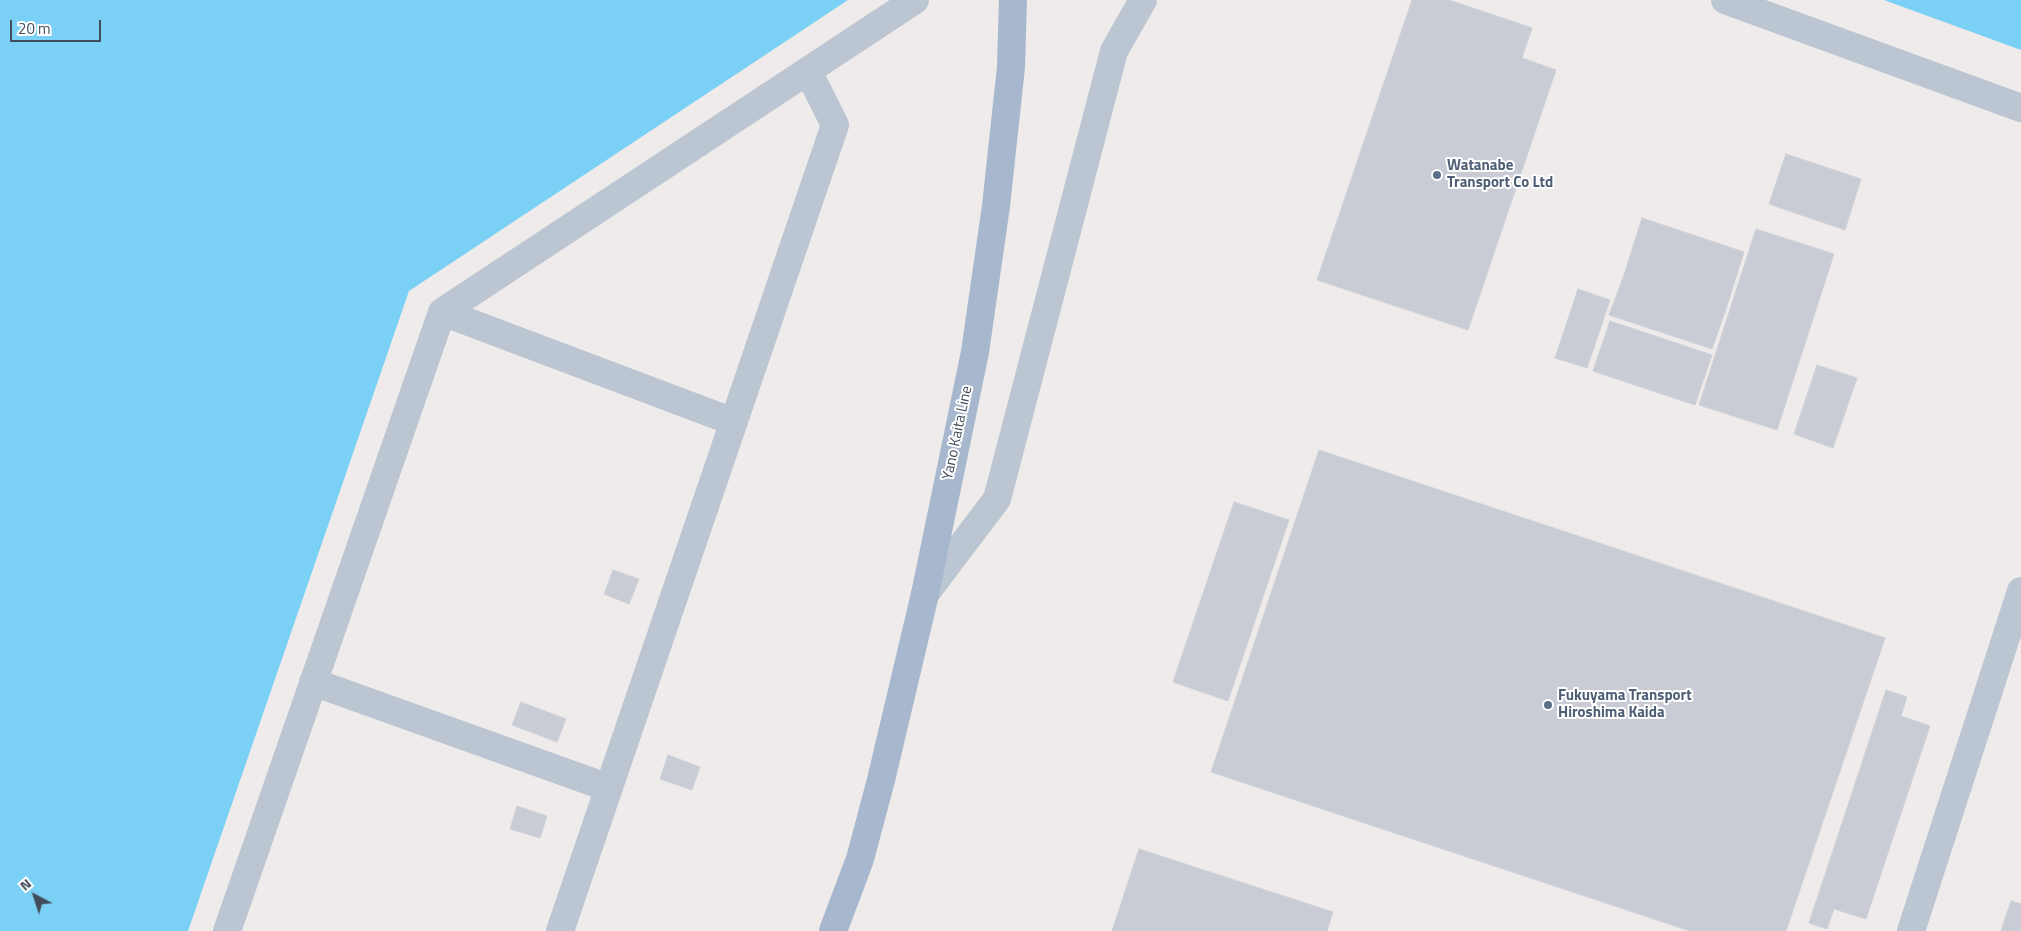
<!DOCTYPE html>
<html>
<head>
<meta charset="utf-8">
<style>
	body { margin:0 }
	#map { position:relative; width:2021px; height:931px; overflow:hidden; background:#eeebea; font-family:"Titillium Web",sans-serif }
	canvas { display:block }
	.north { position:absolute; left:10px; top:871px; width:50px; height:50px; -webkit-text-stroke:4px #fff; paint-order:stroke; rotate:320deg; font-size:14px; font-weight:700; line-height:20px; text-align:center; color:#424c5a }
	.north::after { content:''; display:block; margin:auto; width:18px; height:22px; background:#424c5a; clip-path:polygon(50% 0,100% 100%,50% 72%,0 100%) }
	.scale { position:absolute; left:10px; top:20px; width:91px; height:22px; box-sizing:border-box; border:2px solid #424c5a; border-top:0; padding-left:6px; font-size:15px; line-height:18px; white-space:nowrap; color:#424c5a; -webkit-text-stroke:4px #fff; paint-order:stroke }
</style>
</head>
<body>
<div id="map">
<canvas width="2021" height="931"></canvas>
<div class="north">N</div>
<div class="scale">20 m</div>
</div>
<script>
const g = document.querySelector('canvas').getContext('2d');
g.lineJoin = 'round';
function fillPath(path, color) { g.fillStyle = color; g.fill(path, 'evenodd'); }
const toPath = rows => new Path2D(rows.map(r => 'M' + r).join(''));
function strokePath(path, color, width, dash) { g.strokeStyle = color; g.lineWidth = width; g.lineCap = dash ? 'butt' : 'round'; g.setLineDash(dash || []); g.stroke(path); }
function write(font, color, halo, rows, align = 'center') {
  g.font = font + ' "Titillium Web",sans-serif'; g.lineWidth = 4; g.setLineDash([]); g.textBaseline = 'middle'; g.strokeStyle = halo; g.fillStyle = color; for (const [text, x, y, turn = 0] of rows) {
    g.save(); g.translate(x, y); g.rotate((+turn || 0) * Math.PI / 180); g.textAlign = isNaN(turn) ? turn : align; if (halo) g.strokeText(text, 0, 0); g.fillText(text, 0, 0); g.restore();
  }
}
fillPath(toPath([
	[0,0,848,0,409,291,188,931,0,931],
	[1884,0,2021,0,2021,50]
]), '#7ad0f5');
const building = toPath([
	[1412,0,1449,0,1532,28,1522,58,1556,70,1468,330,1317,280,1412,0],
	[1786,154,1861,179,1845,230,1769,204,1786,154],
	[1642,218,1744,252,1726,309,1624,275,1642,218],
	[1756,229,1834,254,1777,430,1699,405,1756,229],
	[1624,275,1726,309,1712,349,1609,315,1624,275],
	[1578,289,1610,300,1587,368,1555,358,1578,289],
	[1610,321,1712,355,1695,405,1593,371,1610,321],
	[1817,365,1857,378,1833,448,1794,434,1817,365],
	[1319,450,1885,638,1786,931,1690,931,1211,772,1319,450],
	[1234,502,1289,520,1228,701,1173,682,1234,502],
	[613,570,639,579,629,604,604,594,613,570],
	[1886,690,1907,697,1901,716,1930,726,1866,919,1834,909,1827,929,1809,923,1886,690],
	[521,702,566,719,557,742,512,725,521,702],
	[668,755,700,767,692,790,660,779,668,755],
	[517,806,547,816,540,838,510,829,517,806],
	[1139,849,1333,912,1327,931,1112,931,1139,849],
	[2011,901,2021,904,2021,931,2001,931,2011,901]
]);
fillPath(building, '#c9ccd4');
strokePath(building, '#ced0d8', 1);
strokePath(toPath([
	[1725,0,2021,108],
	[442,312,734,422],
	[925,594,997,499,1114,51,1143,0],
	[313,682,609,788],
	[227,931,442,312,915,0],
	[560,931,835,125,808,71],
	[1911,931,2021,591]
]), '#bcc6d3', 28);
strokePath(toPath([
	[833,931,860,859,881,780,925,594,975,352,996,206,1011,67,1013,0]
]), '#a7b7ce', 28);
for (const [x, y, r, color] of [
	[1437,175,5,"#5c6f8a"],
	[1548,705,5,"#5c6f8a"]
]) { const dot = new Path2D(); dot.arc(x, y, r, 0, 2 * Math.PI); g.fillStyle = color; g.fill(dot); strokePath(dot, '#fff', 2); }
write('bold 15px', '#4e5e75', '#fff', [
	["Watanabe",1447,166],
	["Transport Co Ltd",1447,183],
	["Fukuyama Transport",1558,696],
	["Hiroshima Kaida",1558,713]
], 'left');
write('15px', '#424c5a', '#fff', [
	["Yano Kaita Line",958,433,-78]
]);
</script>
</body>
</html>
